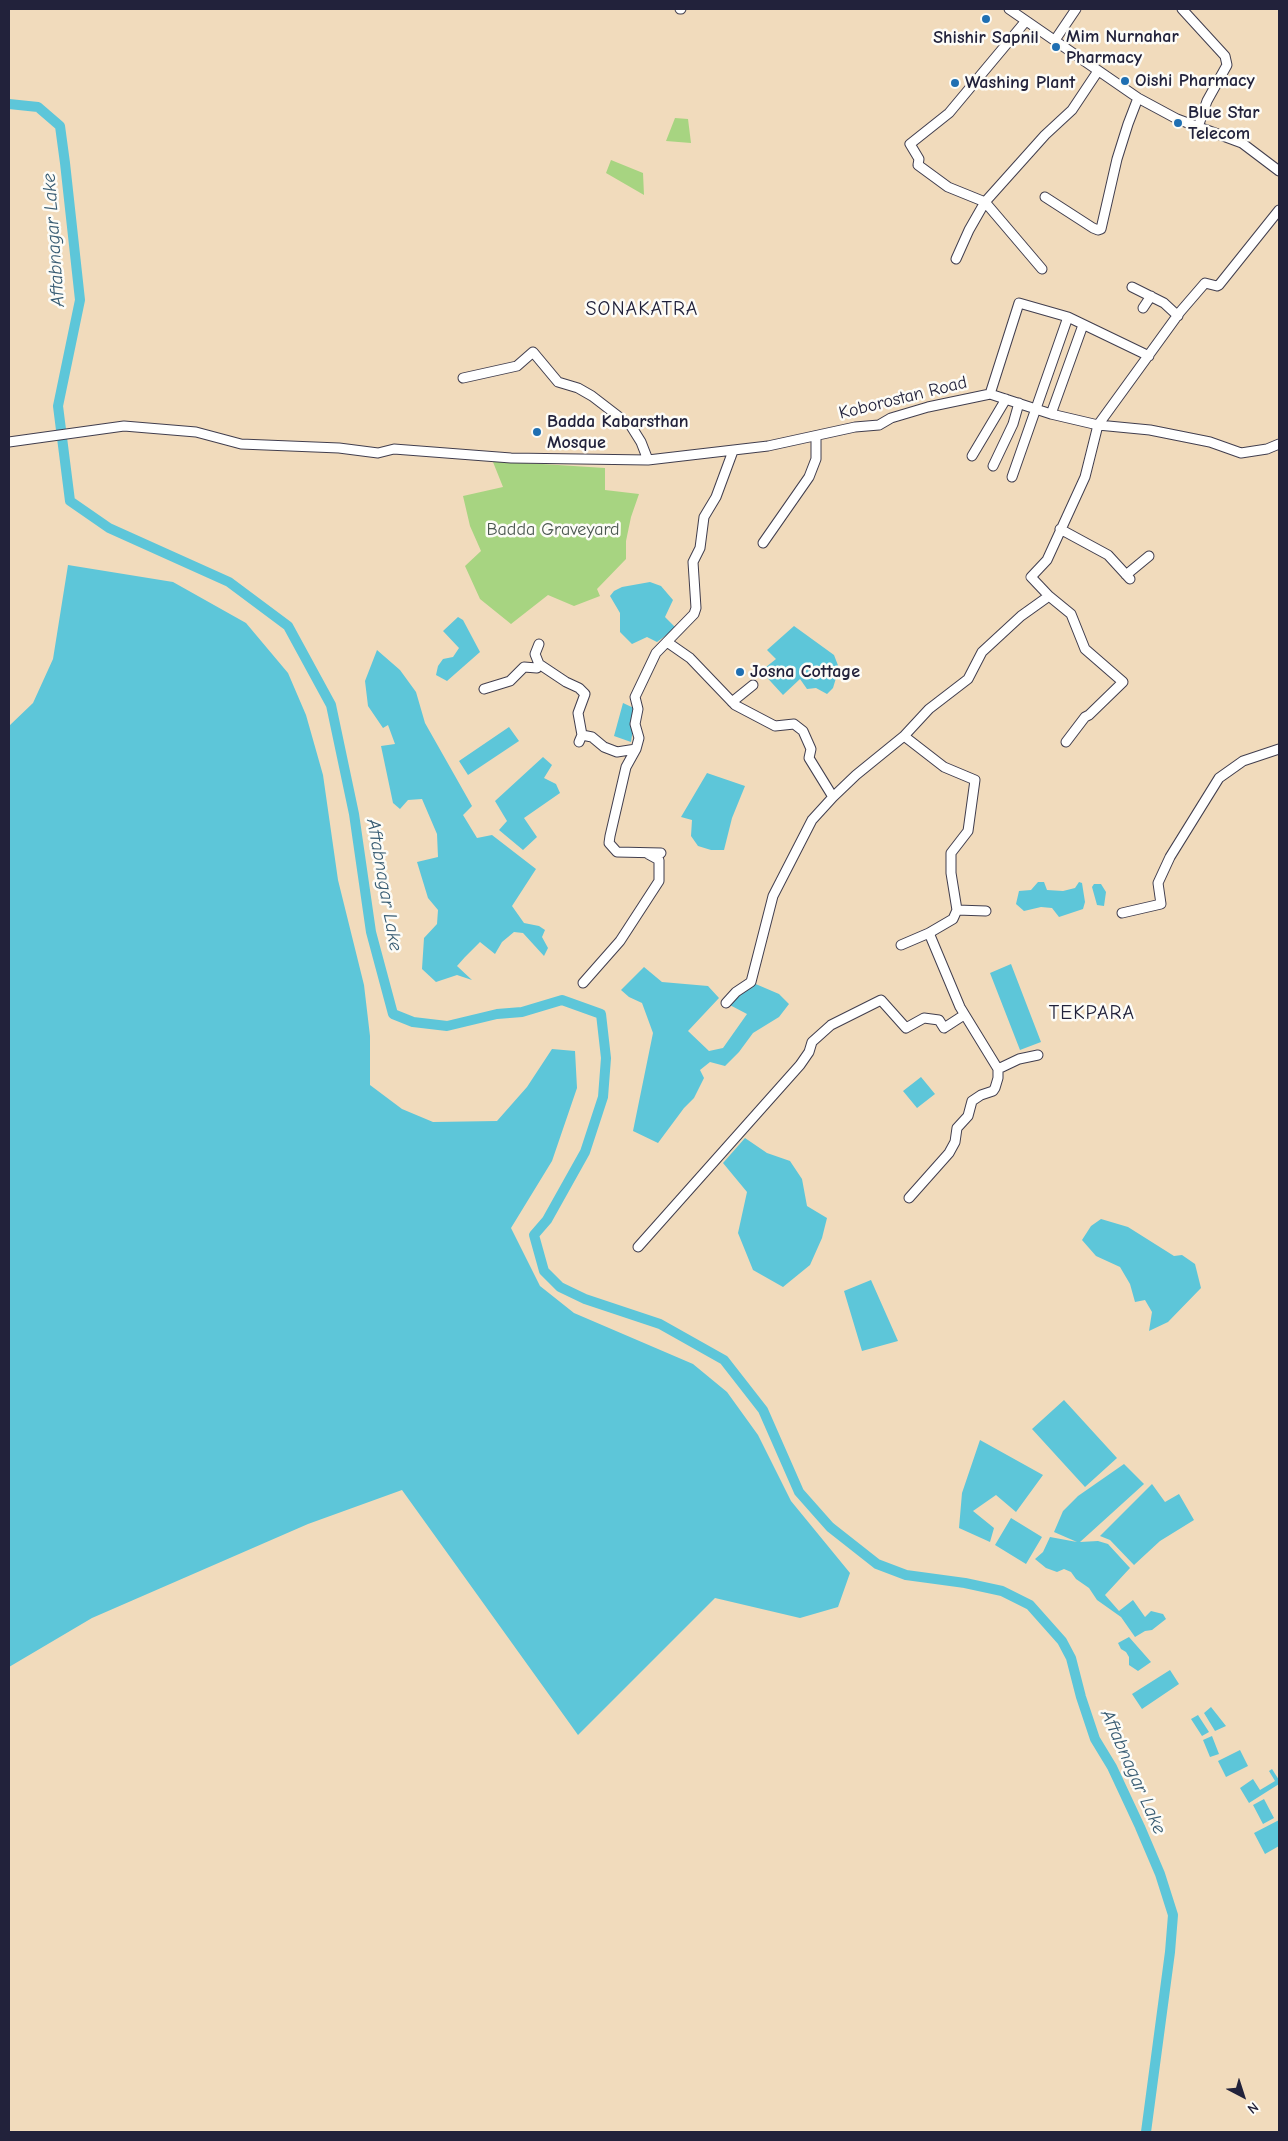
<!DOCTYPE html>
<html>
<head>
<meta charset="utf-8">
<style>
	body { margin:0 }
	#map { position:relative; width:1288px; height:2141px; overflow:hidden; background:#f1dbbc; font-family:"Comic Neue",sans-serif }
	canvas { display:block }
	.frame { position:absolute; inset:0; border:10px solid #22223b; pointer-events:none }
	.north { position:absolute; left:1218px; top:2071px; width:50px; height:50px; -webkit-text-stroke:4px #fdfcf7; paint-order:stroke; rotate:140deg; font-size:14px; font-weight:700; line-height:20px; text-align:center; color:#22223b }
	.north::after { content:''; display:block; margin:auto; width:18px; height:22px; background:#22223b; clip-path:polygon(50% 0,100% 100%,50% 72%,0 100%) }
</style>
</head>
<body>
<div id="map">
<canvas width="1288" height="2141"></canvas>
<div class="frame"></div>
<div class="north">N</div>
</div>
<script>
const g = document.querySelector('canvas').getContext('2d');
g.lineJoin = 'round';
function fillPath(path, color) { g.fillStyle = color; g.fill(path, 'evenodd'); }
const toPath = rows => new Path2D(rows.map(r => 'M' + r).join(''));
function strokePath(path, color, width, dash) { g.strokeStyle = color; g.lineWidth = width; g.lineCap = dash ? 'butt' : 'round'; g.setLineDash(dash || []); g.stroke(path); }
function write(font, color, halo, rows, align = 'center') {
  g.font = font + ' "Comic Neue",sans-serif'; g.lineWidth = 5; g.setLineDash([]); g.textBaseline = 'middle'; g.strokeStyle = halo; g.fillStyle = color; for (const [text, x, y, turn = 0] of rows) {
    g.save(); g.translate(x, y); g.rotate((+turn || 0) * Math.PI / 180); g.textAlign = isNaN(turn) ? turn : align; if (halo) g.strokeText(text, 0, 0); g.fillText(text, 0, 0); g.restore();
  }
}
fillPath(toPath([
	[675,118,688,119,691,143,666,141],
	[611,160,643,173,644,195,606,173],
	[491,457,526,463,605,468,605,490,639,494,631,517,626,541,626,559,597,589,600,596,574,606,548,595,511,624,480,599,465,566,481,551,470,526,463,496,503,487]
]), '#a7d481');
fillPath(toPath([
	[68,565,173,582,246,623,288,673,306,715,323,775,338,880,364,985,370,1036,370,1085,402,1109,433,1122,497,1121,527,1087,552,1049,575,1051,577,1088,552,1161,511,1228,540,1286,574,1313,693,1364,727,1392,758,1435,791,1501,850,1573,838,1607,800,1618,715,1598,578,1735,402,1490,308,1524,92,1618,9,1667,9,726,33,703,53,659],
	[650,582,661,586,673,600,665,617,676,628,657,642,647,637,632,644,620,632,620,613,610,596,614,591,622,587],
	[458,617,463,620,480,652,447,681,436,675,438,666,443,659,453,657,459,648,443,631],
	[794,626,834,655,839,668,833,688,827,694,816,688,807,689,800,679,783,695,761,671,776,659,767,650],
	[377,650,400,670,416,692,425,723,472,806,463,815,477,838,492,835,536,869,512,906,524,923,539,926,545,930,542,937,548,948,544,956,523,933,514,932,502,942,495,954,480,942,465,957,457,966,472,980,457,975,436,982,422,969,424,938,437,924,438,910,428,898,417,862,438,857,437,834,422,799,408,800,400,809,393,803,381,746,395,744,388,725,383,728,368,706,365,681],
	[623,703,636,709,631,742,614,736],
	[509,727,519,741,468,775,459,761],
	[543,757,552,765,544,778,556,784,560,793,524,818,537,837,523,850,499,830,507,821,495,801],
	[707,773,745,786,732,818,724,850,711,850,698,846,691,836,692,820,681,817],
	[1038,882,1044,882,1047,890,1063,891,1075,888,1079,882,1082,883,1085,902,1083,909,1059,917,1052,908,1041,907,1024,911,1016,904,1019,891,1031,890],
	[1094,884,1101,884,1106,892,1104,906,1097,905,1092,887],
	[1011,964,1041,1042,1020,1050,990,973],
	[644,967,662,982,708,986,719,998,688,1031,709,1051,723,1048,747,1014,726,1003,751,982,779,994,789,1004,779,1017,753,1033,739,1052,725,1066,710,1062,700,1070,704,1078,694,1098,684,1108,658,1143,633,1131,653,1033,642,1003,629,997,621,990],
	[921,1077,935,1094,917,1108,903,1091],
	[745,1138,767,1153,790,1161,802,1179,807,1206,827,1218,822,1238,810,1265,783,1287,753,1270,738,1233,747,1192,723,1163],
	[1101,1219,1128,1227,1174,1256,1182,1255,1195,1264,1201,1288,1168,1322,1149,1331,1152,1312,1145,1300,1135,1302,1130,1284,1120,1267,1096,1256,1082,1240,1091,1226],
	[871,1280,898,1341,862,1351,844,1291],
	[1064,1400,1117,1458,1085,1487,1032,1429],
	[980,1440,1043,1475,1016,1512,996,1495,973,1511,994,1528,990,1542,959,1528,962,1493],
	[1124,1464,1144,1484,1080,1542,1098,1541,1108,1544,1130,1568,1105,1595,1119,1611,1133,1600,1145,1617,1151,1611,1163,1614,1166,1619,1152,1630,1145,1631,1135,1637,1121,1617,1097,1600,1089,1588,1076,1579,1071,1572,1064,1569,1057,1572,1046,1568,1035,1559,1043,1552,1050,1537,1077,1542,1054,1532,1063,1511,1078,1496],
	[1152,1484,1165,1502,1179,1494,1194,1520,1160,1541,1134,1565,1110,1540,1100,1536],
	[1011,1518,1042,1537,1026,1564,995,1545],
	[1129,1637,1151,1662,1138,1671,1129,1665,1129,1657,1126,1652,1121,1649,1118,1643],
	[1170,1670,1179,1684,1142,1709,1132,1694],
	[1211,1707,1226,1726,1215,1731,1204,1713],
	[1198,1715,1209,1732,1202,1736,1191,1719],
	[1212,1736,1219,1754,1210,1757,1203,1740],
	[1240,1750,1248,1766,1226,1777,1218,1761],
	[1272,1769,1279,1780,1279,1784,1249,1803,1240,1788,1253,1779,1260,1790,1275,1781,1269,1771],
	[1264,1799,1274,1818,1263,1824,1253,1805],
	[1279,1820,1279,1846,1265,1854,1254,1833]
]), '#5dc6d9');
strokePath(toPath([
	[9,104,38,107,60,126,65,163,80,300,58,406,70,501,109,528,229,582,288,626,331,705,354,814,371,932,393,1014,413,1022,447,1026,497,1014,522,1012,562,1000,601,1014,606,1058,603,1097,585,1152,547,1220,534,1235,544,1271,560,1287,585,1299,660,1324,724,1360,763,1410,799,1492,830,1527,877,1564,906,1575,965,1583,1002,1591,1030,1605,1062,1641,1071,1658,1081,1697,1095,1739,1112,1767,1140,1827,1160,1874,1173,1915,1170,1952,1146,2132]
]), '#5dc6d9', 10);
const minor = toPath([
	[680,9,681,9],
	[1009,9,1138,98,1177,119,1242,143,1279,171],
	[1182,9,1225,56,1227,65,1207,101,1198,127],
	[1025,22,949,113,910,144,919,159,918,165,948,187,985,202,1045,135,1072,110,1098,71],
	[1055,40,1076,9],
	[1045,197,1093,228,1098,230,1101,229,1117,159,1128,124,1138,98],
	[956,259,969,230,985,202,1042,269],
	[1132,287,1164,303,1178,316],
	[1143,308,1151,296],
	[463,378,517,366,533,352,558,382,578,388,592,396,631,426,641,442,648,460],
	[990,394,1019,303,1068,317,1149,356],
	[1051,414,1083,325],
	[9,442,124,426,196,432,241,444,339,448,378,453,394,449,511,458,648,460,768,446,855,427,879,425,891,418,928,407,990,394,1051,414,1098,425,1180,312,1205,283,1217,286,1219,285,1279,210],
	[972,456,1006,399],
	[993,466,1013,424,1019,403],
	[1012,477,1068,317],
	[1060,529,1108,555,1130,579],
	[763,543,809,477,816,459,816,436],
	[1126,575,1149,556],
	[1049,596,1071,614,1085,649,1123,682,1089,715,1085,717,1066,742],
	[667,642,690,658,735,705,775,726,794,724,803,731,811,749,809,758,833,797,856,775,904,736],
	[539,644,535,654,539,664],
	[484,689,510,681,524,667,537,668,539,664,566,682,579,688,585,694,578,713,582,735],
	[732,702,753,685],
	[579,742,582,735,592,737,604,747,617,752,636,749],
	[661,853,617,852,609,843,610,836,626,767,636,749,639,738,635,724,638,709,635,697,656,653,694,614,696,608,693,562,700,548,704,517,716,497,733,451],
	[986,911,957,910,951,873,951,853,968,831,975,780,944,767,904,736,929,709,968,679,982,652,1021,616,1049,596,1031,577,1047,560,1085,477,1098,425,1150,430,1210,442,1241,453,1267,449,1279,444],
	[1122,913,1161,904,1158,883,1170,857,1219,778,1243,761,1279,749],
	[901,945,929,933,953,919,957,910],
	[583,983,620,941,659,881,659,860,648,854],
	[726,1003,736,992,751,982,773,896,812,820,833,797],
	[998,1069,1019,1059,1038,1055],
	[909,1198,949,1153,955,1142,957,1128,968,1116,972,1101,981,1095,993,1091,995,1088,998,1078,998,1069,960,1007,929,933],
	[638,1247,800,1065,809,1052,812,1042,831,1025,881,1000,906,1028,924,1018,939,1020,944,1028,964,1015]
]);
strokePath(minor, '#413e4e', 11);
strokePath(minor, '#fff', 9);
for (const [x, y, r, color] of [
	[986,19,5,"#1f6fb2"],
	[1056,47,5,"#1f6fb2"],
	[1125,81,5,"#1f6fb2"],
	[955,83,5,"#1f6fb2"],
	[1178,123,5,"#1f6fb2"],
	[537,432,5,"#1f6fb2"],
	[740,672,5,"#1f6fb2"]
]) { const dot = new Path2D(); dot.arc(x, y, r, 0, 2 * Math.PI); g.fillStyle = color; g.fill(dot); strokePath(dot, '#fdfcf7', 2); }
write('bold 18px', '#22223b', '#fdfcf7', [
	["Mim Nurnahar",1066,37],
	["Pharmacy",1066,58],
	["Shishir Sapnil",986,38,"center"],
	["Oishi Pharmacy",1135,81],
	["Washing Plant",965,83],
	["Blue Star",1188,113],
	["Telecom",1188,134],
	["Badda Kabarsthan",547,422],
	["Mosque",547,443],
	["Josna Cottage",750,672]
], 'left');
write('18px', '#22223b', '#fdfcf7', [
	["Koborostan Road",903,398,-14]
]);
write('18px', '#4a5750', '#fdfcf7', [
	["Badda Graveyard",553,530]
]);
write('italic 19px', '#375b72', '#fdfcf7', [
	["Aftabnagar Lake",54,240,-94],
	["Aftabnagar Lake",384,885,80],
	["Aftabnagar Lake",1133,1772,66]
]);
g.letterSpacing = '1px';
write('20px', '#22223b', '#fdfcf7', [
	["SONAKATRA",642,309],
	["TEKPARA",1092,1013]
]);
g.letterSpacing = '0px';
</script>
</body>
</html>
